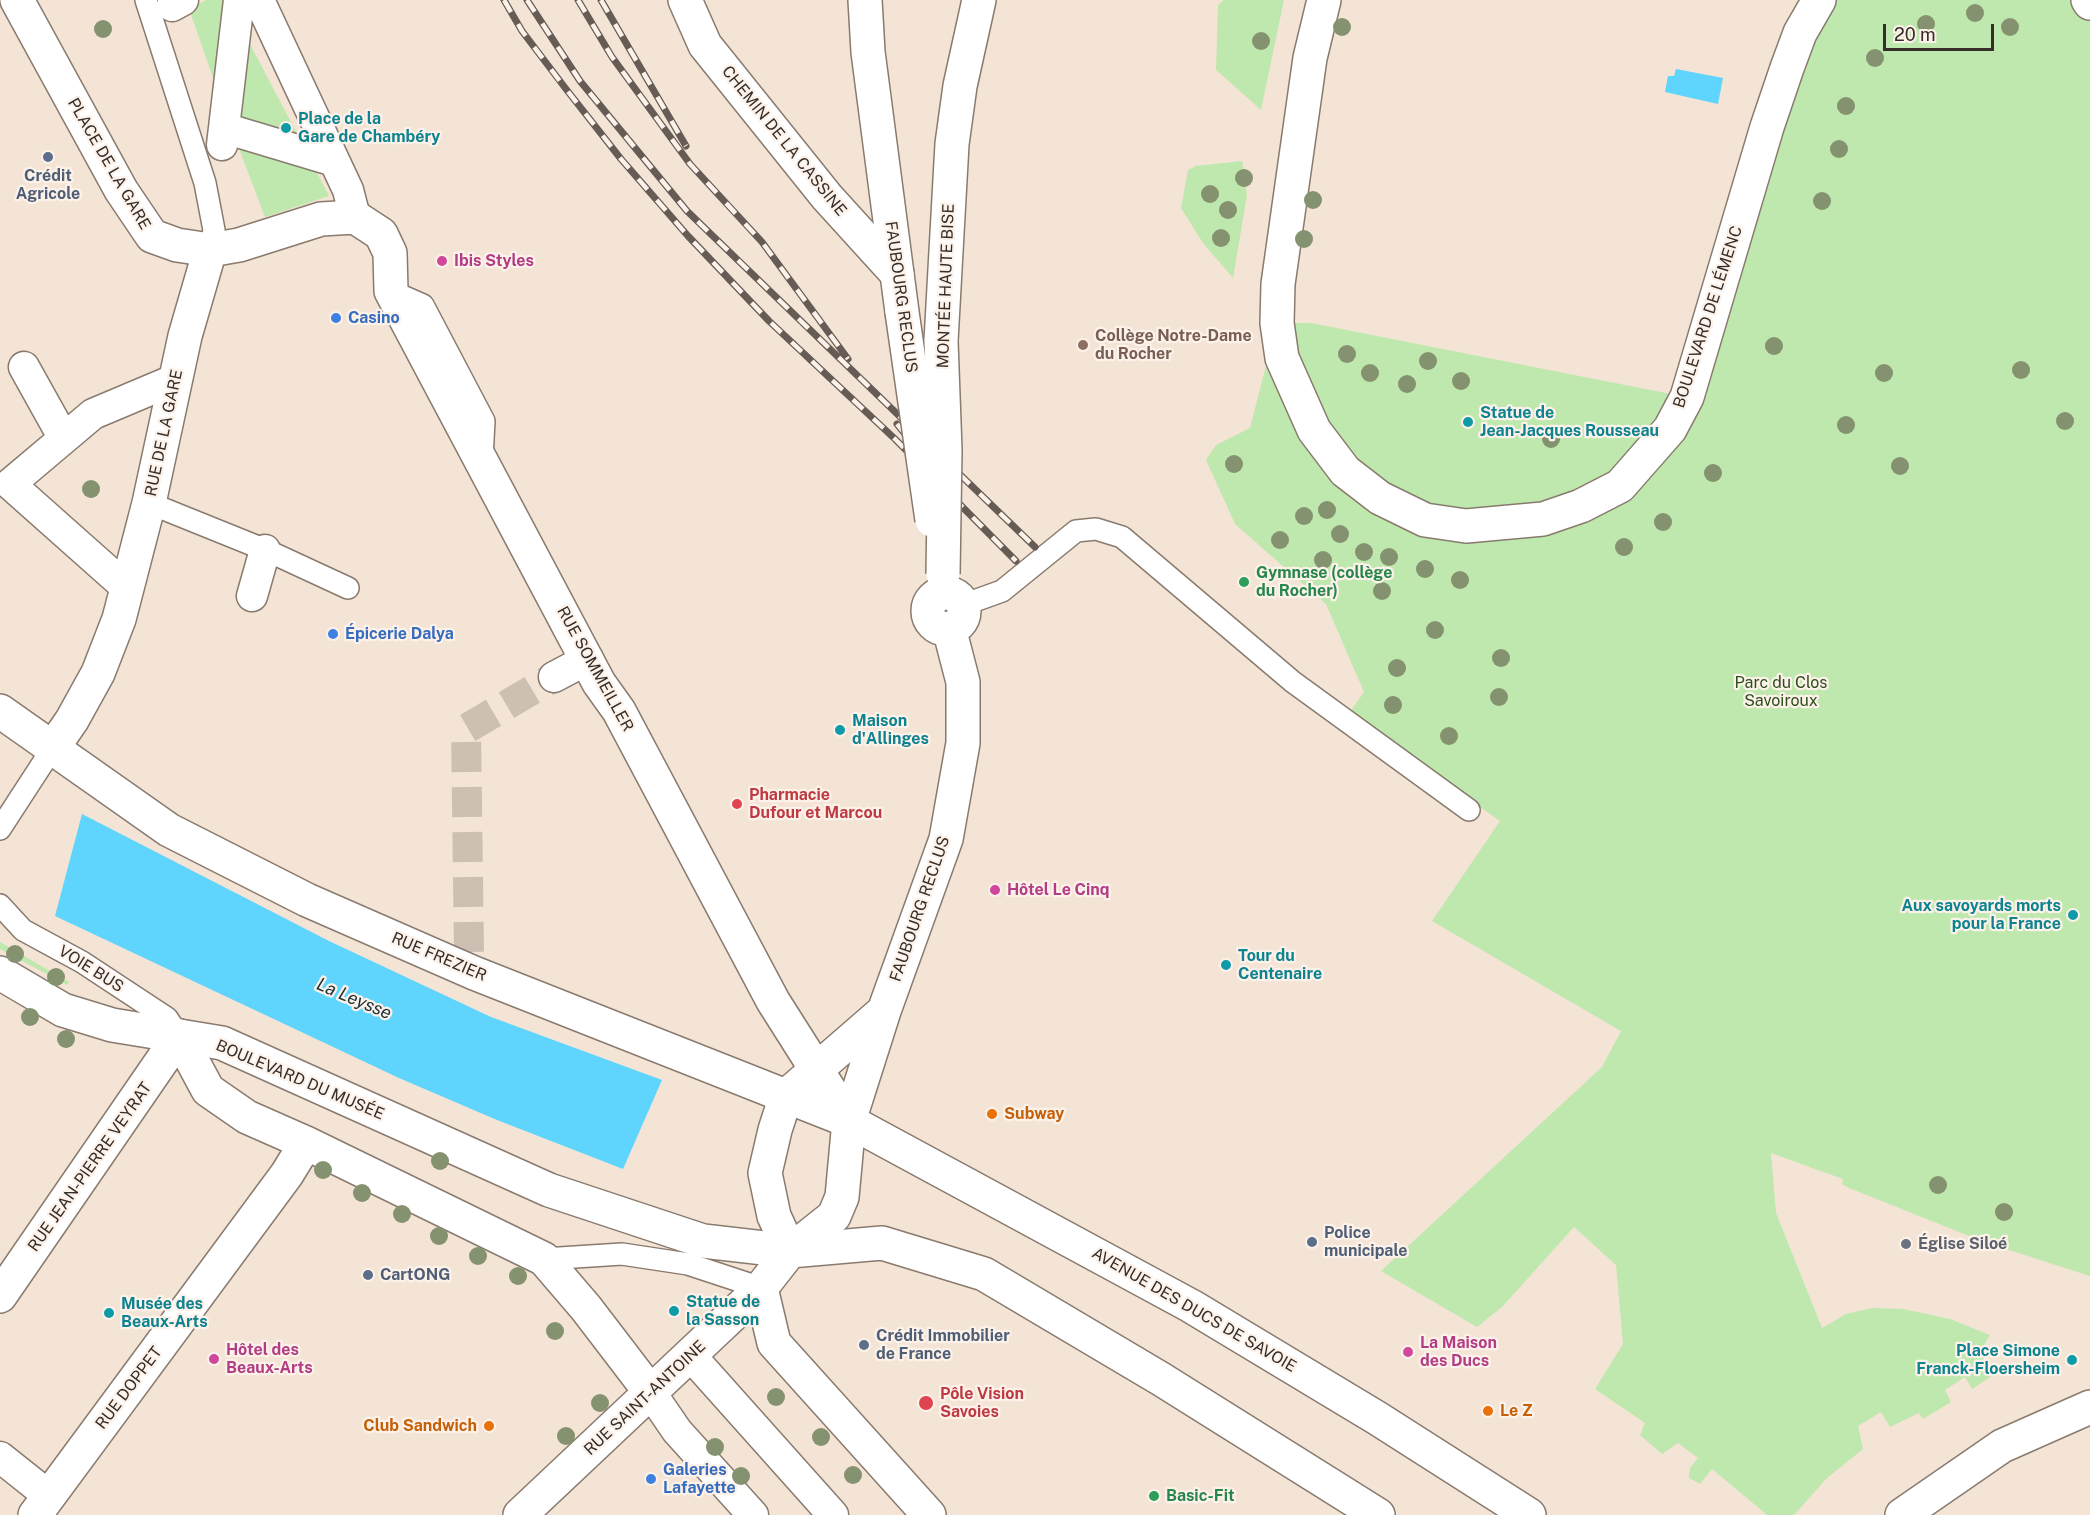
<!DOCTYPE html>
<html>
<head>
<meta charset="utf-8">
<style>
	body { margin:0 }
	#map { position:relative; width:2090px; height:1515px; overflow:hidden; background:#f4e4d6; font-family:"Public Sans",sans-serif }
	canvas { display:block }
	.scale { position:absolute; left:1883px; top:24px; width:111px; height:27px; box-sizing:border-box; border:3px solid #342d28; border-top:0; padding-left:8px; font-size:18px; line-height:21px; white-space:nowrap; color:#342d28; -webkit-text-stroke:4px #fdf2ea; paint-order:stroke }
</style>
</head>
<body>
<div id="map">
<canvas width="2090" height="1515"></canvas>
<div class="scale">20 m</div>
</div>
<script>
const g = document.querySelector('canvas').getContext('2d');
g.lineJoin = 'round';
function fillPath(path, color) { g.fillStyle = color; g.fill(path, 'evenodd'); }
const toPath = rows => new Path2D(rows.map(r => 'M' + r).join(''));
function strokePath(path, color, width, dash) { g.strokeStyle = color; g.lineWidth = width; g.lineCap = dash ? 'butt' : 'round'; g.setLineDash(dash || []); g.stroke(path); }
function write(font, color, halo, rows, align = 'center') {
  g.font = font + ' "Public Sans",sans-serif'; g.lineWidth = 4.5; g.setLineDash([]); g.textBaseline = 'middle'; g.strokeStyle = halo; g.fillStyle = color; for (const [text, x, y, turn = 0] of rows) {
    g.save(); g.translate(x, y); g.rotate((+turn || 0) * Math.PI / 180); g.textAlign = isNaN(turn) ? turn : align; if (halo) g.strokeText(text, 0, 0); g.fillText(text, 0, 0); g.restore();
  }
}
fillPath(toPath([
	[206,0,226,0,219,95,189,9],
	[1224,0,1284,0,1261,110,1216,70,1218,5],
	[1819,0,2088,0,2090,3,2090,1276,1984,1242,1849,1188,1842,1184,1843,1179,1771,1153,1776,1213,1822,1328,1846,1314,1872,1308,1903,1309,1950,1319,1990,1335,1980,1352,1993,1375,1972,1389,1965,1377,1945,1390,1951,1402,1923,1419,1919,1413,1890,1427,1881,1412,1858,1426,1863,1449,1827,1478,1794,1515,1767,1515,1712,1469,1700,1484,1689,1478,1690,1468,1698,1458,1678,1443,1662,1454,1640,1435,1645,1423,1595,1389,1623,1344,1616,1265,1574,1227,1502,1307,1477,1327,1381,1271,1602,1067,1621,1031,1432,921,1500,821,1348,715,1364,692,1326,604,1235,524,1206,460,1216,445,1250,428,1277,323,1311,323,1686,397],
	[250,44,302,143,238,122],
	[238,146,315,169,329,196,265,217],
	[1242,161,1247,195,1233,278,1203,243,1181,208,1188,170,1196,166],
	[0,942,69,982,67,985,0,949]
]), '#bee8ad');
fillPath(toPath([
	[1676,69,1723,78,1718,104,1665,92,1668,76,1674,76],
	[82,814,329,941,491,1017,662,1080,623,1169,497,1120,399,1078,55,916]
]), '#5fd4fc');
strokePath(toPath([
	[469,952,466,729,554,677]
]), '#cebfb3', 30, [30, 15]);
const service = toPath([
	[146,0,205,183,214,230,210,250],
	[391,291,423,305,484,421,482,458],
	[149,503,268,551,348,588],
	[963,605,1002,591,1076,531,1096,529,1122,537,1293,682,1469,810],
	[0,829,52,749],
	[0,905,23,930,82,962,167,1018,179,1036],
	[544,1259,622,1254,688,1264,761,1288]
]);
const pedestrian = toPath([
	[259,0,348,190,355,217],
	[172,6,183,0],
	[224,128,334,161],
	[222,145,239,0],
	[24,367,63,437],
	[127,588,10,484,93,414,176,379],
	[252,596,265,550],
	[554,677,588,659],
	[691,1356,833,1515],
	[651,1393,677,1431,753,1515],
	[0,1457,49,1496]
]);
const minor = toPath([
	[17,0,121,190,152,236,177,245,210,250,239,245,321,219,355,217,381,234,390,253,391,291,599,683,619,711,773,1001,849,1121],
	[941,341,952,144,960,86,979,0],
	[52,749,72,720,98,673,119,619,149,503,185,336,210,250],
	[179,1036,208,1090,247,1117,306,1143,544,1259,586,1308,651,1393],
	[761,1288,774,1343,929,1515],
	[35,1515,287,1174,306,1143],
	[1902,1515,2002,1446,2090,1407]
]);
const tertiary = toPath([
	[865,0,868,52,897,274],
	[0,1296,179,1036],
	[520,1515,761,1288,790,1251]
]);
const secondary = toPath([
	[685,0,705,45,827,197,897,274,902,312],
	[1324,0,1310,58,1278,284,1277,323,1282,358,1314,430,1345,471,1380,498,1425,520,1466,526,1543,519,1581,506,1620,486,1670,429,1687,397,1767,127,1787,68,1800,33,1819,0],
	[2088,0,2090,3],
	'928 611a18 18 0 1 1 36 0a18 18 0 1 1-36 0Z',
	[884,1011,786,1096,775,1130,765,1173,774,1216,790,1251,834,1216,842,1197,849,1121,884,1011,946,839,963,743,963,682,949,628]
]);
const primary = toPath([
	[0,711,169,830,307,900,474,973,849,1121,1191,1306,1377,1418,1529,1515],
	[0,973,63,1010,112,1025,222,1043,549,1190,703,1241,790,1251,882,1243,984,1274,1161,1379,1378,1515]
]);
strokePath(service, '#897a6e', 24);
strokePath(pedestrian, '#897a6e', 33);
strokePath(minor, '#897a6e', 36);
strokePath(tertiary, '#897a6e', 36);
strokePath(secondary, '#897a6e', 36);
strokePath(primary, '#897a6e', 36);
strokePath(service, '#fff', 21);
strokePath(pedestrian, '#fff', 30);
strokePath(minor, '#fff', 33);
strokePath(tertiary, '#fff', 33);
strokePath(secondary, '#fff', 33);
strokePath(primary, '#fff', 33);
const rail = toPath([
	[504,0,522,31,566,89,621,159,688,236,769,321,895,439,1016,561],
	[527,0,580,81,687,211,1035,547],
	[578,0,612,57,690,164,762,242,848,359],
	[601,0,686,146],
	[897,424,927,461]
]);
strokePath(rail, '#665c55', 7);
strokePath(rail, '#fdf2ea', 4.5, [14]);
const minorBridge = toPath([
	[941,341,945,450,943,574]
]);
const secondaryBridge = toPath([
	[902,312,932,520]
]);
strokePath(minorBridge, '#897a6e', 36, []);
strokePath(secondaryBridge, '#897a6e', 36, []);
strokePath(minorBridge, '#fff', 33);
strokePath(secondaryBridge, '#fff', 33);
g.fillStyle = '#85926f';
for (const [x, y] of [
	[1975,13],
	[1926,24],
	[1342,27],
	[2010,27],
	[103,29],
	[1261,41],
	[1875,58],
	[1846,106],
	[1839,149],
	[1244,178],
	[1210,194],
	[1313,200],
	[1822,201],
	[1228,210],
	[1221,238],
	[1304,239],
	[1774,346],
	[1347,354],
	[1428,361],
	[2021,370],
	[1370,373],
	[1884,373],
	[1461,381],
	[1407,384],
	[2065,421],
	[1846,425],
	[1551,439],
	[1234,464],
	[1900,466],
	[1713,473],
	[91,489],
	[1327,510],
	[1304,516],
	[1663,522],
	[1340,534],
	[1280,540],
	[1624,547],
	[1364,552],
	[1389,557],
	[1323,560],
	[1425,569],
	[1460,580],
	[1382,591],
	[1435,630],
	[1501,658],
	[1397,668],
	[1499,697],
	[1393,705],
	[1449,736],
	[15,954],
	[56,977],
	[30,1017],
	[66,1039],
	[440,1161],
	[323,1170],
	[1938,1185],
	[362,1193],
	[2004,1212],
	[402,1214],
	[439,1236],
	[478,1256],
	[518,1276],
	[555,1331],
	[776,1397],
	[600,1403],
	[566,1436],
	[821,1437],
	[715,1447],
	[853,1475],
	[741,1476]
]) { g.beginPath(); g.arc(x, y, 9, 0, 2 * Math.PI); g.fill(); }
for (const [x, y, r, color] of [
	[286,128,6,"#0f9aa8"],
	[48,157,6,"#5c6f8a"],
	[442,261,6,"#d1479c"],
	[336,318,6,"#3f7fe0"],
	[1083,345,6,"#8d6e63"],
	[1468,422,6,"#0f9aa8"],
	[1244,582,6,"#2e9e5b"],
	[333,634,6,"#3f7fe0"],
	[840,730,6,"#0f9aa8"],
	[737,804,6,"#e0444e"],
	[995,890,6,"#d1479c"],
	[2073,915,6,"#0f9aa8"],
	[1226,965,6,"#0f9aa8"],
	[992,1114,6,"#e8710a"],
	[1312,1242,6,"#5c6f8a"],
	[1906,1244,6,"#6b7280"],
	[368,1275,6,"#5c6f8a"],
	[674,1311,6,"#0f9aa8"],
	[109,1313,6,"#0f9aa8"],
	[864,1345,6,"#5c6f8a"],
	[1408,1352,6,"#d1479c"],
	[214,1359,6,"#d1479c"],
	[2072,1360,6,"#0f9aa8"],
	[926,1403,8,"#e0444e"],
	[1488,1411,6,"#e8710a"],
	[489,1426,6,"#e8710a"],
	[651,1479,6,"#3f7fe0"],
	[1154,1496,6,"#2e9e5b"]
]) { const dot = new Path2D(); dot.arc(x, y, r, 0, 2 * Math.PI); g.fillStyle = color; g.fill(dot); strokePath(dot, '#fdf2ea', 2); }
write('bold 16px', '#0d838f', '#fdf2ea', [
	["Place de la",298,119],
	["Gare de Chambéry",298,137],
	["Statue de",1480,413],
	["Jean-Jacques Rousseau",1480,431],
	["Maison",852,721],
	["d'Allinges",852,739],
	["Aux savoyards morts",2061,906,"right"],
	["pour la France",2061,924,"right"],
	["Tour du",1238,956],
	["Centenaire",1238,974],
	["Statue de",686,1302],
	["la Sasson",686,1320],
	["Musée des",121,1304],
	["Beaux-Arts",121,1322],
	["Place Simone",2060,1351,"right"],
	["Franck-Floersheim",2060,1369,"right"]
], 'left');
write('16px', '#342d28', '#fdf2ea', [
	["CHEMIN DE LA CASSINE",784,141,51],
	["PLACE DE LA GARE",109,164,60],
	["MONTÉE HAUTE BISE",946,286,-88],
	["FAUBOURG RECLUS",901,297,82],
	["BOULEVARD DE LÉMENC",1708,317,-72],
	["RUE DE LA GARE",164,433,-78],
	["RUE SOMMEILLER",595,669,61],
	["FAUBOURG RECLUS",920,909,-71],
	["RUE FREZIER",439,957,23],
	["VOIE BUS",91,969,32],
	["BOULEVARD DU MUSÉE",300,1080,23],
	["RUE JEAN-PIERRE VEYRAT",90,1167,-55],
	["AVENUE DES DUCS DE SAVOIE",1194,1310,30],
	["RUE DOPPET",129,1388,-53],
	["RUE SAINT-ANTOINE",645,1398,-43]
]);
write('bold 16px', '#4e5e75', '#fdf2ea', [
	["Crédit",48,176,"center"],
	["Agricole",48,194,"center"],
	["Police",1324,1233],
	["municipale",1324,1251],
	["CartONG",380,1275],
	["Crédit Immobilier",876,1336],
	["de France",876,1354]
], 'left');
write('bold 16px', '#b23c85', '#fdf2ea', [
	["Ibis Styles",454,261],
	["Hôtel Le Cinq",1007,890],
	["La Maison",1420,1343],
	["des Ducs",1420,1361],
	["Hôtel des",226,1350],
	["Beaux-Arts",226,1368]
], 'left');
write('bold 16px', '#366cbe', '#fdf2ea', [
	["Casino",348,318],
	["Épicerie Dalya",345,634],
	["Galeries",663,1470],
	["Lafayette",663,1488]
], 'left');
write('bold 16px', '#785e54', '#fdf2ea', [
	["Collège Notre-Dame",1095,336],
	["du Rocher",1095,354]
], 'left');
write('bold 16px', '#27864d', '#fdf2ea', [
	["Gymnase (collège",1256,573],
	["du Rocher)",1256,591],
	["Basic-Fit",1166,1496]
], 'left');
write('16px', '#2b4e1a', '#fdf2ea', [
	["Parc du Clos",1781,683],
	["Savoiroux",1781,701]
]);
write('bold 16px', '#be3a42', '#fdf2ea', [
	["Pharmacie",749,795],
	["Dufour et Marcou",749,813],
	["Pôle Vision",940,1394],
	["Savoies",940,1412]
], 'left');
write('bold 16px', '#c56008', '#fdf2ea', [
	["Subway",1004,1114],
	["Le Z",1500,1411],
	["Club Sandwich",477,1426,"right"]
], 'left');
write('bold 16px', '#5b616d', '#fdf2ea', [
	["Église Siloé",1918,1244]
], 'left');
write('italic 18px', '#192d35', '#fdf2ea', [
	["La Leysse",354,999,23]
]);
</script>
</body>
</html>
